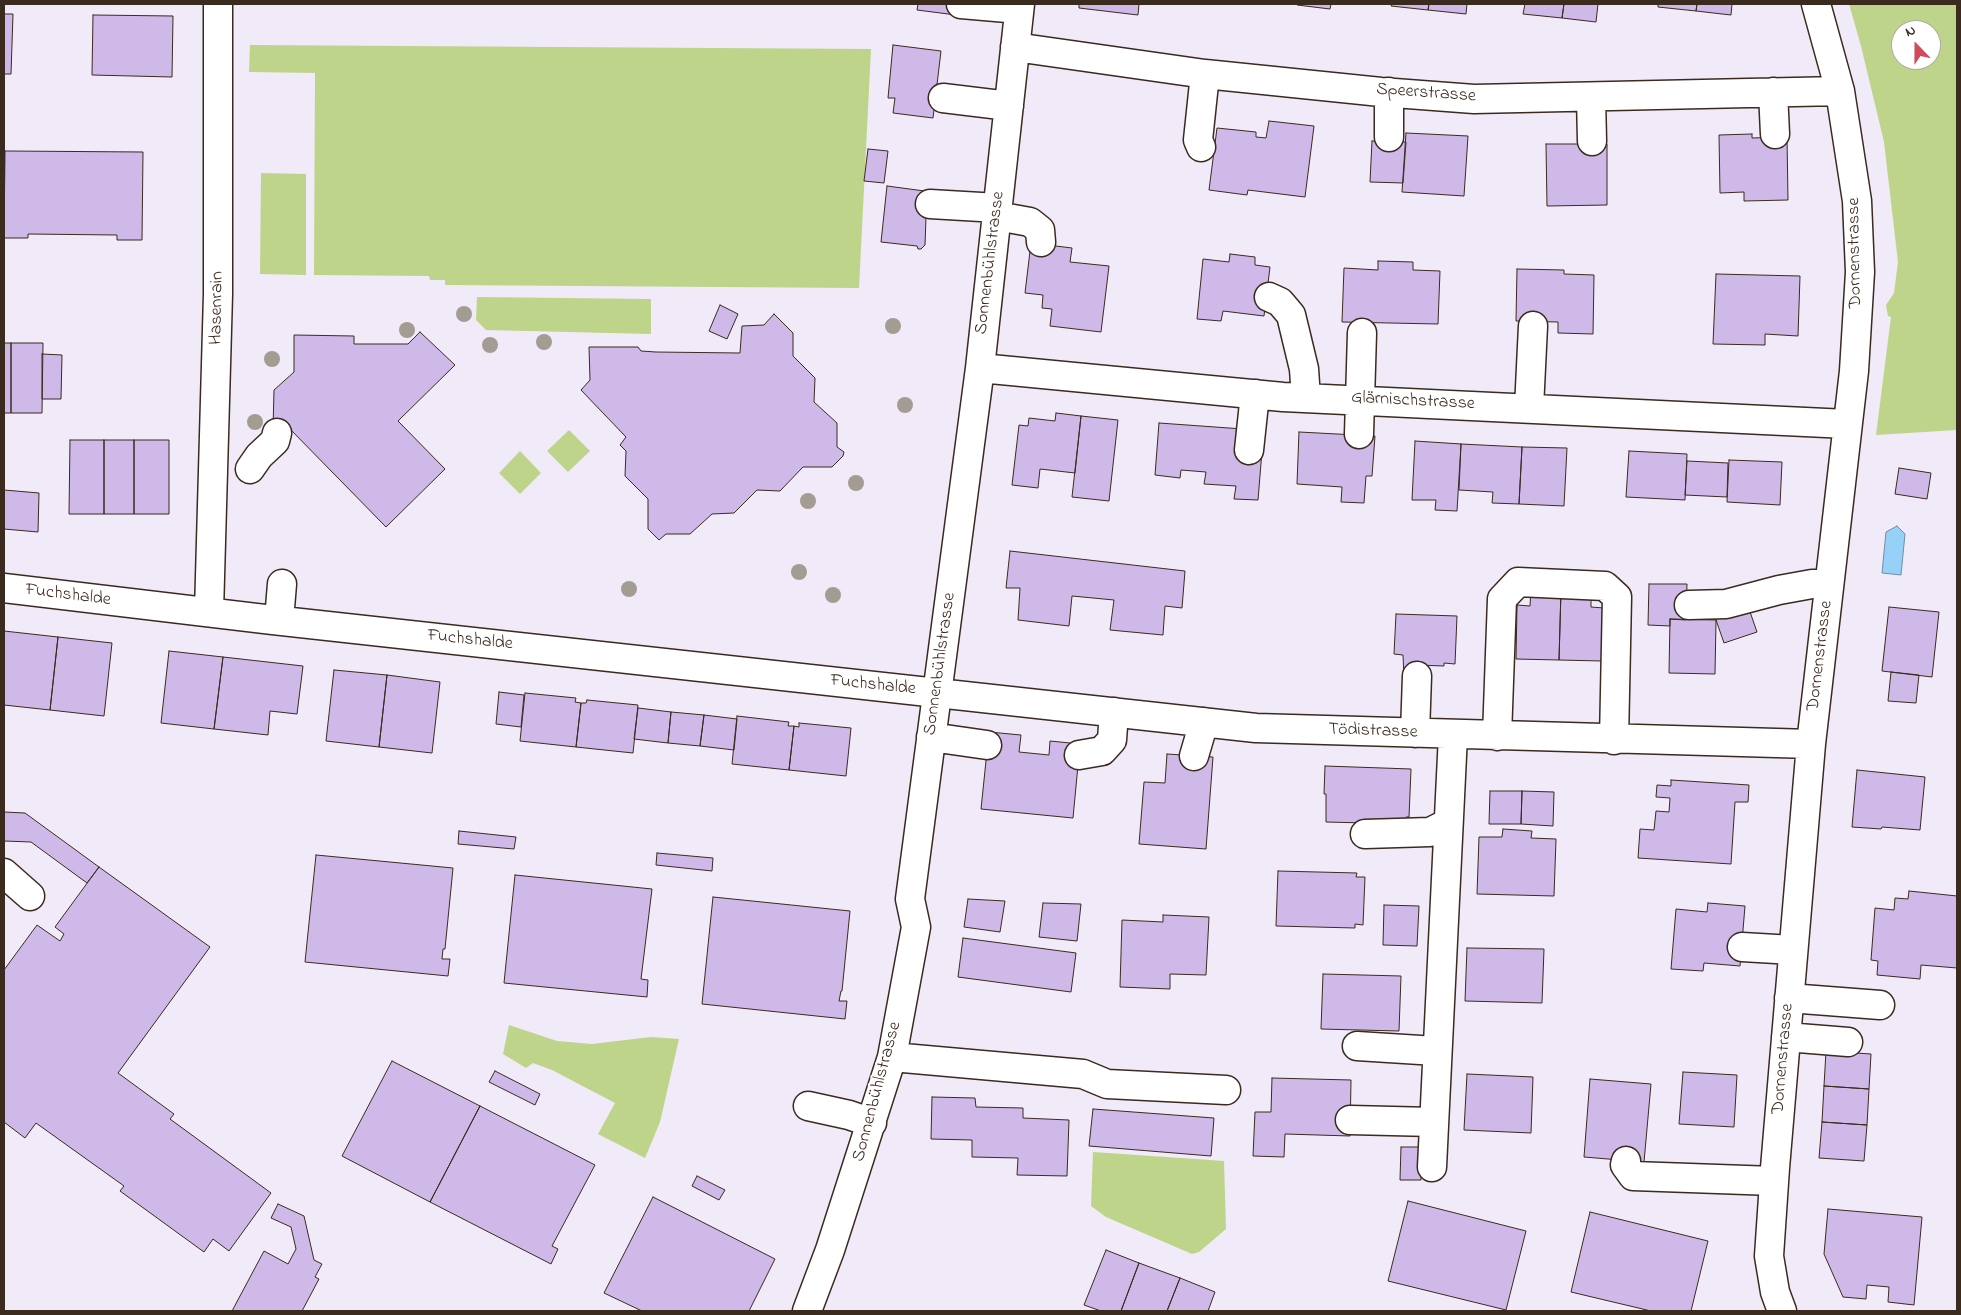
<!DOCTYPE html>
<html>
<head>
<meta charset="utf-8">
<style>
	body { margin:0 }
	#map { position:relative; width:1961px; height:1315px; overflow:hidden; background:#f1eaf8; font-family:"Indie Flower",sans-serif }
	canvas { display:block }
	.frame { position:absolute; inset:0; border:5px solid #3b2a1e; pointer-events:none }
	.north { position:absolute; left:1891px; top:20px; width:50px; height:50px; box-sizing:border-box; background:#fff; border:1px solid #b1aaa5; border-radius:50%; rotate:338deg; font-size:14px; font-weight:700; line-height:20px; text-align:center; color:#3b2a1e }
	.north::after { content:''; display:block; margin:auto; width:18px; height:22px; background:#d1495b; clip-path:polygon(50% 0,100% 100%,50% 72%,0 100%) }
</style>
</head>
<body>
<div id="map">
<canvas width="1961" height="1315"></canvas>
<div class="frame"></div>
<div class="north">N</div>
</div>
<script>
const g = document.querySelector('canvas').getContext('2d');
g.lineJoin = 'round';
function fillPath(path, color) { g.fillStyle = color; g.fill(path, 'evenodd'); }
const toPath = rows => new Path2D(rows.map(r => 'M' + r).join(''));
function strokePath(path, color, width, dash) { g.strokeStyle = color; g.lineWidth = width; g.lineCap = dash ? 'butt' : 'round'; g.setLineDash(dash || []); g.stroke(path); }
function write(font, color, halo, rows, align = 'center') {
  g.font = font + ' "Indie Flower",sans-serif'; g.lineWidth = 4; g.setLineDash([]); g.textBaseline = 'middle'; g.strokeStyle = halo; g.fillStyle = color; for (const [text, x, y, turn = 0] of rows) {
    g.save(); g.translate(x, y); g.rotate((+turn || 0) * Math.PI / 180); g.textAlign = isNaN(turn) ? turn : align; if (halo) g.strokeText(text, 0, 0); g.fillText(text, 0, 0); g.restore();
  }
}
fillPath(toPath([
	[1849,4,1957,4,1957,430,1876,435,1891,317,1888,316,1886,305,1894,293,1898,262,1884,142,1861,46],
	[1901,30,1931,30,1931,60,1901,60],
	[250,45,871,49,859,288,445,285,445,280,430,280,429,276,314,275,315,73,249,72],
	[261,173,306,174,306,275,260,274],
	[477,297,651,299,651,334,486,330,476,320],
	[569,430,590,451,568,472,547,451],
	[520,451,541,473,520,494,499,473],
	[509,1025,557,1041,592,1044,651,1037,679,1039,660,1122,645,1158,598,1134,615,1103,552,1070,533,1063,526,1068,503,1054],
	[1093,1152,1224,1161,1226,1229,1199,1252,1192,1254,1106,1217,1091,1206]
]), '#bed48a');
const water = toPath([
	[1897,526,1905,534,1901,575,1882,573,1886,532,1897,526]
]);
fillPath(water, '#97d1f7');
strokePath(water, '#728ea0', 1);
const building = toPath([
	[918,4,957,4,956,15,917,10,918,4],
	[1079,4,1139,4,1138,15,1079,8,1079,4],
	[1297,4,1331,4,1330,9,1297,5,1297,4],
	[1392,4,1429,4,1428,10,1391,6,1392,4],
	[1429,4,1467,4,1466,14,1428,10,1429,4],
	[1525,4,1564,4,1562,18,1523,14,1525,4],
	[1564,4,1598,4,1596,22,1562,18,1564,4],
	[1658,4,1697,4,1696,11,1658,7,1658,4],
	[1697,4,1732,4,1731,15,1696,11,1697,4],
	[4,14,13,14,11,74,4,74,4,14],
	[93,15,173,16,172,77,92,75,93,15],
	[893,45,941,51,933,118,893,113,895,98,888,98,893,45],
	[1269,121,1314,126,1305,197,1248,190,1247,195,1209,190,1217,128,1256,132,1256,137,1266,138,1269,121],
	[1406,133,1468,136,1464,196,1402,192,1406,133],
	[1752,134,1752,138,1787,137,1788,200,1744,201,1744,192,1720,193,1719,135,1752,134],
	[1372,141,1406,142,1403,183,1370,182,1372,141],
	[1546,144,1607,144,1607,205,1547,206,1546,144],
	[868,149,888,151,884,183,864,181,868,149],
	[5,151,143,152,142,240,117,240,117,235,28,234,28,238,4,238,5,151],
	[887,186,932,192,929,216,926,217,925,245,921,249,918,249,917,246,881,242,887,186],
	[1031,243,1072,248,1070,262,1109,266,1101,332,1050,326,1052,309,1042,308,1043,295,1025,293,1031,243],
	[1230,254,1255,257,1255,265,1270,267,1264,316,1223,311,1221,321,1197,319,1203,259,1229,262,1230,254],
	[1378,261,1413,262,1413,270,1440,271,1438,324,1342,322,1344,268,1378,270,1378,261],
	[1517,269,1564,270,1564,274,1594,275,1593,334,1558,333,1558,322,1516,321,1517,269],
	[1716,274,1800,276,1798,336,1765,334,1765,345,1713,344,1716,274],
	[720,305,738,314,727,339,709,331,720,305],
	[774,314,793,333,793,356,815,378,814,402,837,423,837,447,844,452,843,456,832,467,803,467,780,491,757,490,734,513,712,514,690,534,666,534,659,540,648,529,648,499,625,476,626,451,620,445,626,437,581,390,590,380,589,347,638,347,641,351,656,352,740,353,742,326,764,325,774,314],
	[420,332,455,365,398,421,445,469,386,527,289,428,273,429,274,390,294,372,294,335,354,336,354,344,408,344,420,332],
	[4,343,11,343,11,413,4,413,4,343],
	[11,343,43,343,42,413,11,413,11,343],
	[42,354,62,355,61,399,42,399,42,354],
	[1056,413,1081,416,1075,473,1040,469,1038,488,1012,485,1019,425,1028,426,1029,418,1055,421,1056,413],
	[1081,416,1118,420,1109,501,1072,497,1081,416],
	[1159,423,1243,429,1262,451,1258,500,1234,499,1236,486,1204,484,1206,472,1181,470,1180,478,1155,475,1159,423],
	[1299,432,1375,436,1372,476,1366,476,1364,503,1341,502,1342,487,1297,484,1299,432],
	[70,440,104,440,104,514,69,514,70,440],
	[104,440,134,440,134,514,104,514,104,440],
	[134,440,169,440,169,514,134,514,134,440],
	[1415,441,1461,444,1457,511,1435,510,1436,500,1412,500,1415,441],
	[1461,444,1522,447,1519,504,1492,503,1493,492,1459,490,1461,444],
	[1522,447,1567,448,1564,506,1519,504,1522,447],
	[1629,451,1687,454,1685,500,1626,497,1629,451],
	[1729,460,1782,462,1780,505,1727,502,1729,460],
	[1687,461,1728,463,1727,497,1685,495,1687,461],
	[1899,468,1931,473,1927,499,1895,494,1899,468],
	[4,490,39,493,38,532,4,529,4,490],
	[1010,551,1185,571,1182,608,1165,606,1163,635,1110,630,1114,600,1072,596,1069,626,1018,620,1020,588,1006,588,1010,551],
	[1649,584,1687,584,1686,620,1670,619,1670,626,1648,625,1649,584],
	[1531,589,1561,590,1559,660,1516,659,1517,605,1530,606,1531,589],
	[1561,590,1591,591,1591,607,1604,608,1602,661,1559,660,1561,590],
	[1748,606,1757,632,1724,643,1715,617,1748,606],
	[1889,607,1939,612,1932,677,1882,671,1889,607],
	[1396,614,1457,616,1455,664,1444,663,1444,666,1416,665,1404,678,1403,655,1394,654,1396,614],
	[1670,619,1716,620,1715,674,1669,673,1670,619],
	[4,631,58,637,50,710,4,705,4,631],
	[58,637,112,643,104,716,50,710,58,637],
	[169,651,223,657,214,729,161,723,169,651],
	[223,657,303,666,297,714,270,711,268,735,214,729,223,657],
	[334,670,387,675,379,747,326,741,334,670],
	[1891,672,1919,675,1916,703,1888,701,1891,672],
	[387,675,440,682,432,753,379,747,387,675],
	[499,692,524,695,521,727,496,724,499,692],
	[525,693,576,698,575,702,581,703,576,747,520,741,525,693],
	[587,700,638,705,633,753,576,747,581,703,586,703,587,700],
	[638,708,671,712,668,743,634,739,638,708],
	[671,712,704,715,700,746,668,743,671,712],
	[704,715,737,719,734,750,700,746,704,715],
	[737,716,789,722,788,726,794,726,789,770,732,764,737,716],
	[799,723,851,728,846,776,789,770,794,726,799,727,799,723],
	[989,732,1021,735,1019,752,1049,755,1050,741,1080,744,1073,818,981,809,989,732],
	[1167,754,1213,757,1206,849,1139,844,1144,782,1165,783,1167,754],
	[1325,766,1411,769,1409,817,1406,817,1406,824,1326,822,1326,794,1324,794,1325,766],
	[1857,770,1925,777,1920,830,1882,827,1881,829,1852,827,1857,770],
	[1671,780,1749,785,1748,802,1735,802,1731,864,1638,858,1640,829,1654,830,1656,811,1669,812,1670,798,1656,797,1657,785,1671,786,1671,780],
	[1490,791,1522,791,1521,824,1489,824,1490,791],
	[1522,791,1554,792,1553,826,1521,824,1522,791],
	[4,812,25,813,99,867,87,883,31,842,4,841,4,812],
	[1503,829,1532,831,1531,838,1556,839,1554,896,1477,894,1479,837,1502,837,1503,829],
	[459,831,516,837,514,849,458,844,459,831],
	[657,853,713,858,712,871,656,865,657,853],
	[316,855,453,868,445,949,443,949,442,959,450,959,448,976,305,962,316,855],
	[99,867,210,947,118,1073,174,1114,170,1119,271,1193,229,1251,213,1239,204,1252,120,1191,124,1186,36,1123,25,1138,4,1122,4,970,37,925,60,941,64,934,55,927,99,867],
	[1278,871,1357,873,1356,877,1365,877,1363,925,1355,924,1355,928,1276,926,1278,871],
	[515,875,652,889,641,979,648,980,647,997,504,983,515,875],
	[1909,891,1957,896,1957,968,1921,965,1920,979,1877,975,1878,961,1871,960,1875,908,1894,910,1895,898,1908,899,1909,891],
	[713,897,850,911,842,991,841,991,839,1001,847,1001,845,1019,702,1004,713,897],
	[968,899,1005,901,1000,932,964,927,968,899],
	[1043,903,1081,904,1077,941,1039,937,1043,903],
	[1708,903,1745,906,1740,966,1704,963,1703,971,1671,969,1676,909,1707,912,1708,903],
	[1384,905,1419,906,1417,946,1383,945,1384,905],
	[1163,915,1209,917,1206,975,1170,974,1170,989,1120,987,1122,920,1163,922,1163,915],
	[963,938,1076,953,1071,992,958,977,963,938],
	[1467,948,1544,949,1542,1003,1465,1001,1467,948],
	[1323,974,1401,976,1399,1031,1321,1029,1323,974],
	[1826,1051,1871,1054,1869,1089,1824,1086,1826,1051],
	[392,1061,480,1106,430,1202,342,1156,392,1061],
	[495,1071,540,1094,535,1105,489,1082,495,1071],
	[1683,1072,1737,1075,1734,1127,1679,1124,1683,1072],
	[1467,1074,1533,1077,1531,1133,1464,1130,1467,1074],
	[1272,1078,1351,1080,1350,1136,1285,1134,1284,1157,1253,1156,1255,1112,1271,1112,1272,1078],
	[1590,1079,1651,1084,1644,1162,1584,1157,1590,1079],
	[1824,1086,1869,1089,1867,1125,1822,1122,1824,1086],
	[932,1097,975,1098,976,1107,1023,1108,1023,1118,1069,1120,1067,1176,1017,1175,1018,1158,972,1157,972,1140,931,1139,932,1097],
	[480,1106,595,1165,552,1246,558,1249,551,1264,430,1202,480,1106],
	[1093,1109,1214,1118,1211,1156,1089,1146,1093,1109],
	[1822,1122,1867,1125,1864,1161,1819,1158,1822,1122],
	[1401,1147,1422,1147,1421,1180,1400,1180,1401,1147],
	[697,1176,725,1190,719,1200,692,1186,697,1176],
	[653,1197,775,1259,749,1311,642,1311,604,1293,653,1197],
	[1408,1201,1526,1231,1506,1310,1388,1281,1408,1201],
	[278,1204,304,1216,314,1260,322,1264,315,1277,319,1279,302,1311,232,1311,264,1251,288,1264,296,1249,291,1227,271,1218,278,1204],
	[1828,1209,1922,1217,1914,1305,1888,1302,1889,1287,1867,1285,1866,1299,1843,1297,1824,1254,1828,1209],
	[1590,1212,1708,1241,1691,1311,1651,1311,1571,1292,1590,1212],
	[1106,1250,1139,1263,1121,1311,1101,1311,1084,1305,1106,1250],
	[1139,1263,1180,1278,1167,1311,1121,1311,1139,1263],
	[1180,1278,1215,1292,1208,1311,1167,1311,1180,1278]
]);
fillPath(building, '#cfb9e9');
strokePath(building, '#3b2a1e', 1);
const minor = toPath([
	[961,4,1019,9],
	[1015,47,1205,74,1381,92,1474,99,1840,91],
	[1773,92,1775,134],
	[1591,97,1592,141],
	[943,98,1009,106],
	[1389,137,1389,92],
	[1201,147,1198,140,1205,74],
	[930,204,998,208],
	[997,216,1030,222,1040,230,1041,242],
	[1269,297,1280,302,1291,315,1304,369,1306,398],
	[980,368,1283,397,1847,424],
	[1529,408,1533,326],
	[1359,434,1362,333],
	[1249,450,1255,394],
	[250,469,259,456,275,441,277,433],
	[4,588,273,620,1256,728,1811,744],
	[1689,605,1726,604,1779,590,1812,584,1829,584],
	[209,612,218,294,218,4],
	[279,620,282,584],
	[1415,733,1417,676],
	[1497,736,1502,599,1518,582,1605,586,1617,597,1614,740],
	[931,737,987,745],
	[1079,755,1102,751,1112,740,1114,712],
	[1194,756,1204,722],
	[1365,834,1430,832,1448,823],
	[4,873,30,896],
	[1742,947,1793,950],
	[1789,998,1880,1005],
	[1786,1037,1848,1042],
	[1357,1046,1436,1051],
	[892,1057,1083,1074,1107,1084,1226,1090],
	[808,1106,849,1115,872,1123],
	[1350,1120,1433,1122],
	[1626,1161,1625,1165,1633,1176,1774,1181],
	[1432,1167,1453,735],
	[807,1311,830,1250,892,1057,916,927,910,899,980,368,1020,4],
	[1782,1311,1775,1292,1769,1256,1775,1168,1811,744,1854,371,1860,272,1857,201,1840,91,1816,4]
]);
strokePath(minor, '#3b2a1e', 31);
strokePath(minor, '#fff', 28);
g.fillStyle = '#a29c92';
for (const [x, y] of [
	[464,314],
	[893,326],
	[407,330],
	[544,342],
	[490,345],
	[272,359],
	[905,405],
	[255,422],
	[856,483],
	[808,501],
	[799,572],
	[629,589],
	[833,595]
]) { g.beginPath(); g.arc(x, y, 8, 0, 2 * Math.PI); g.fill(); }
write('18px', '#3b2a1e', '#fff', [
	["Speerstrasse",1426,94,4],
	["Dornenstrasse",1856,253,-91],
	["Sonnenbühlstrasse",991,263,-83],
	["Hasenrain",218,308,-89],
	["Glärnischstrasse",1413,402,3],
	["Fuchshalde",68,596,7],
	["Fuchshalde",470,641,6],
	["Dornenstrasse",1821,656,-83],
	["Sonnenbühlstrasse",941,664,-82],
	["Fuchshalde",873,686,6],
	["Tödistrasse",1373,732,2],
	["Dornenstrasse",1784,1059,-85],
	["Sonnenbühlstrasse",878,1092,-75]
]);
</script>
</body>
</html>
